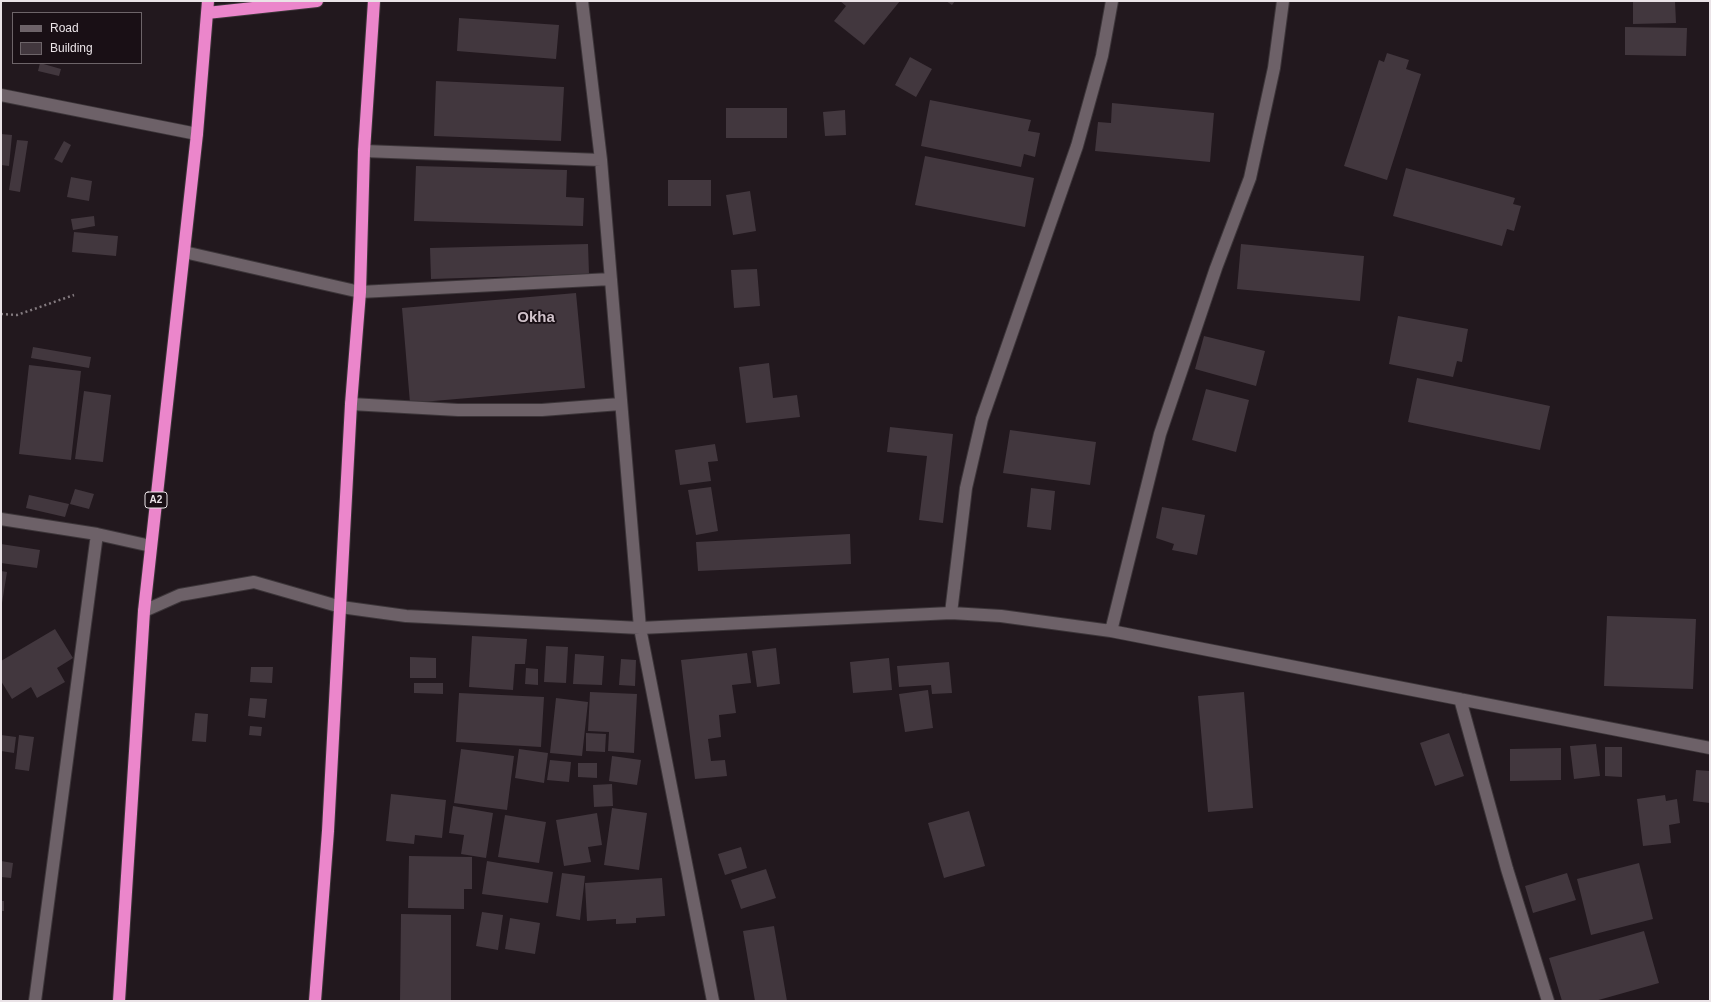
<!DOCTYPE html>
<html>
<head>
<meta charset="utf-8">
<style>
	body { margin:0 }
	#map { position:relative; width:1711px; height:1002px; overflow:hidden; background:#22181e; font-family:Helvetica,sans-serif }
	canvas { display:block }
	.frame { position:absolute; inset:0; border:2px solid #eae3e7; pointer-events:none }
	.legend { position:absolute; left:12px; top:12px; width:130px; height:52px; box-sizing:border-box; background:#190f15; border:1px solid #6d6469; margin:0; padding:5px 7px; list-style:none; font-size:12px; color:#eae3e7 }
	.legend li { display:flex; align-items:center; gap:8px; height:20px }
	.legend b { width:20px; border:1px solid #6d6469 }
</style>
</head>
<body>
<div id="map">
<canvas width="1711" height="1002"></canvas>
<div class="frame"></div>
<ul class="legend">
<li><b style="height:5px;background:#6d6168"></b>Road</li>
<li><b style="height:11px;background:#42373e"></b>Building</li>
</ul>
</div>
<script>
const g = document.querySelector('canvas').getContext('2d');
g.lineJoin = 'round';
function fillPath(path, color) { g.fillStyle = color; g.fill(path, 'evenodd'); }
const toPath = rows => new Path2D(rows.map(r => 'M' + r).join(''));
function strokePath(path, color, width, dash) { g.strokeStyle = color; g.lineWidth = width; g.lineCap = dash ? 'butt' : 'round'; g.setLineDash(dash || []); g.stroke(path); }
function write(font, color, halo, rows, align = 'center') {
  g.font = font + ' Helvetica,sans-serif'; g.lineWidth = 3.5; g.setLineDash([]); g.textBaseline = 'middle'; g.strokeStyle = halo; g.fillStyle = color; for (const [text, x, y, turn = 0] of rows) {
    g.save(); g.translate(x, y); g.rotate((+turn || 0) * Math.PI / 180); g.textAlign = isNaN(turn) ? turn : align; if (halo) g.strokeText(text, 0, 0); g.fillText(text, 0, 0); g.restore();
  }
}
fillPath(toPath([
	[840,1,900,1,864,45,834,21,846,6],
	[946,1,955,1,952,5],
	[1633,1,1675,1,1676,23,1633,24],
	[459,18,559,25,556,59,457,51],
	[1625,27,1687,28,1686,56,1625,55],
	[1387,53,1409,60,1406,69,1421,74,1387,180,1344,166,1379,60,1384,62],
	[910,57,932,69,916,97,895,85],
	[40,63,61,69,59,76,38,71],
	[436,81,564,87,561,141,434,136],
	[930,100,1031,120,1028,131,1040,133,1035,157,1024,154,1021,167,921,146],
	[1112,103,1214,113,1210,162,1095,151,1098,122,1111,123],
	[726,108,787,108,787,138,726,138],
	[845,110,846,135,825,136,823,112],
	[1,134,12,135,9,166,1,165],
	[17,140,28,141,20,192,9,190],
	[64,141,71,145,62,163,54,159],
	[925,156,1034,178,1025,227,915,205],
	[416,166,567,170,566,197,584,198,583,226,414,221],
	[1406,168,1515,198,1513,204,1521,206,1514,231,1507,229,1502,246,1393,216],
	[71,177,92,181,89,201,67,197],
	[668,180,711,180,711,206,668,206],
	[750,191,756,231,733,235,726,195],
	[94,216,95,226,73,230,71,219],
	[74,232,118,236,116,256,72,252],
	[588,244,589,274,431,279,430,248],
	[1241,244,1364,256,1360,301,1237,289],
	[757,269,760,306,734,308,731,270],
	[576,293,585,388,410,403,402,308],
	[1398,316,1468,329,1462,362,1457,361,1453,377,1389,364],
	[1204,336,1265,351,1256,386,1195,369],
	[33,347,91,357,89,368,31,358],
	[769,363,773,398,797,395,800,417,746,423,739,367],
	[29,365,81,371,71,460,19,454],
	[1417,378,1550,406,1540,450,1408,422],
	[1206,389,1249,400,1236,452,1192,440],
	[84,391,111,395,103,462,75,459],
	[890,427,953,434,943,523,919,520,927,456,887,452],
	[1010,430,1096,442,1090,485,1003,473],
	[715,444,718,461,708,462,711,481,680,485,675,450],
	[711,487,718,531,696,535,688,490],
	[1031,488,1055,491,1051,530,1027,527],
	[75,489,94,494,89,509,70,504],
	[29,495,69,504,65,517,26,508],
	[1162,507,1205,515,1197,555,1172,550,1174,544,1156,538],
	[850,534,851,564,698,571,696,542],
	[1,544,40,550,37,568,1,563],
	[1,571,7,572,2,603,1,603],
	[1607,616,1696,619,1693,689,1604,686],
	[55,629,73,658,57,668,65,682,37,698,31,687,12,699,1,681,1,661],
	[472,636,527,639,525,664,515,664,513,690,469,687],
	[546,646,568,647,566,683,544,682],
	[776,648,780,684,757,687,752,651],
	[747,653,751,683,732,685,736,713,719,715,721,737,708,739,711,761,725,760,727,776,695,779,681,660],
	[575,654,604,656,602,685,573,684],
	[410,657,436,658,436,678,410,678],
	[889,658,892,690,853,693,850,662],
	[621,659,636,660,635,686,619,685],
	[949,662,952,693,932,694,931,685,899,687,897,666],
	[251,667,273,667,272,683,250,682],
	[526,668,538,669,538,685,525,684],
	[414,683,443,683,443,694,414,693],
	[928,690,933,728,905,732,899,694],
	[590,692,637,694,634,753,608,751,609,732,588,731],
	[1244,692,1253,808,1208,812,1198,696],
	[459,693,544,697,541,747,456,742],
	[250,698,267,699,265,718,248,716],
	[556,698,588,702,582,756,550,753],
	[195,713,208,714,206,742,192,741],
	[250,726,262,727,261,736,249,735],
	[586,733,606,734,605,752,586,751],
	[1449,733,1464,776,1435,786,1420,743],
	[1,735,16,737,14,753,1,751],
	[19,735,34,737,29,771,15,769],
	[1596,744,1600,776,1574,779,1570,746],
	[1605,747,1622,747,1622,777,1605,776],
	[1561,748,1561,780,1510,781,1510,749],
	[461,749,514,756,507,810,454,803],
	[519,749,548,753,544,783,515,778],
	[612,756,641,760,637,785,609,781],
	[550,760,571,762,569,782,547,780],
	[578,763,597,763,597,778,578,777],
	[1696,770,1710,771,1710,803,1693,801],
	[612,784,613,806,594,807,593,785],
	[391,794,446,800,442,838,415,835,414,844,386,841],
	[1665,795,1666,801,1677,799,1680,823,1669,825,1671,843,1643,846,1637,799],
	[453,806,493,813,486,858,461,854,464,835,449,833],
	[612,808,647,813,639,870,604,865],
	[969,811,985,866,944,878,928,823],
	[597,813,602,845,588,847,591,862,564,866,556,820],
	[505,815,546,822,539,863,498,857],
	[741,847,747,868,725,875,718,854],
	[409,856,472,857,472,889,464,889,464,909,408,908],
	[1,861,13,863,11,878,1,877],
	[487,861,553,872,548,903,482,894],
	[1639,863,1653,919,1591,935,1577,879],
	[766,869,776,898,741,909,731,880],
	[562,873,585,876,580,920,556,916],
	[1567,873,1576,900,1533,913,1525,886],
	[662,878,665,916,636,918,636,923,616,924,616,919,587,921,585,883],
	[1,901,4,901,4,911,1,911],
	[482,912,503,915,498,950,476,946],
	[401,914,451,915,451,1001,400,1001],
	[510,918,540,923,535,954,505,949],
	[774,926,787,1001,755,1001,743,931],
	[1644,931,1659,983,1595,1001,1562,1001,1549,958]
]), '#42373e');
const minor = toPath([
	[582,1,601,160,640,628,713,1001],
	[1,95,197,134],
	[364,151,601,160],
	[184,252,360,292,611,279],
	[351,404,458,410,542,410,620,404],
	[1,519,97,534,151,546],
	[144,611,180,595,254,582,341,607,406,616,640,628,951,613,1001,616,1111,631,1710,748],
	[951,613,966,488,982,419,1077,146,1102,56,1112,1],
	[1111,631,1160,434,1216,268,1250,178,1274,68,1283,1],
	[1460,699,1507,869,1548,1001],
	[35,1001,97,534]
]);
const highway = toPath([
	[207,13,317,1],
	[119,1001,144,611,197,134,208,1],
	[315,1001,328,831,351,404,360,292,364,151,374,1]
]);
strokePath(minor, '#3c3539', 14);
strokePath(highway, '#3c3539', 14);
strokePath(toPath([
	[1,314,17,315,74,295]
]), '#837a7f', 2.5, [2, 3]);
strokePath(minor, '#6d6168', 12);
strokePath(highway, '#eb86cb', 12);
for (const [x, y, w] of [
	[156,500,22]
]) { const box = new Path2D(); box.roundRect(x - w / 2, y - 8, w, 16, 3); g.fillStyle = '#190f15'; g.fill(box); strokePath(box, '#eae3e7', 1); }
write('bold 10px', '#eae3e7', null, [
	["A2",156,500]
]);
write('bold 15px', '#d0c2ca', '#190f15', [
	["Okha",536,318]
]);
</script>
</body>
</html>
